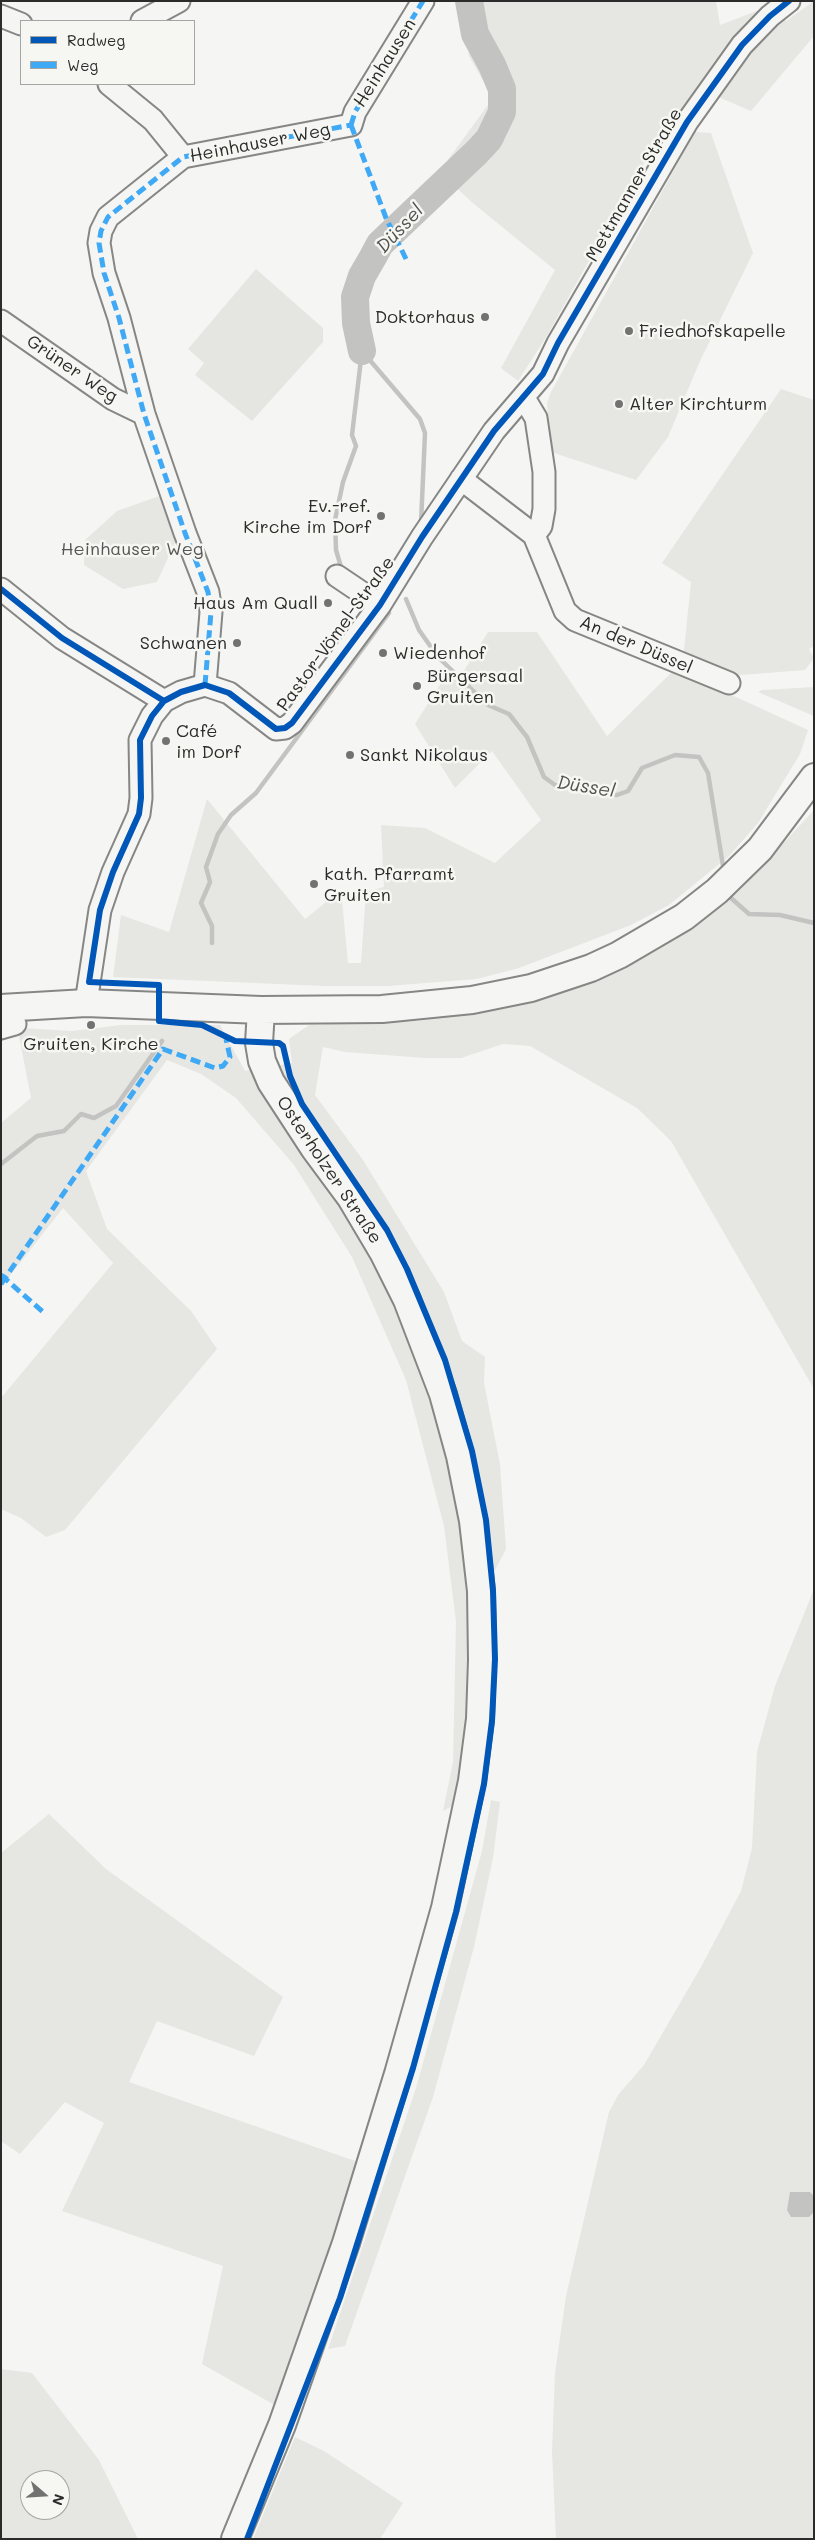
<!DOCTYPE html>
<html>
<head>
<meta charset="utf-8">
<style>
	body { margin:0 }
	#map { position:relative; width:815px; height:2540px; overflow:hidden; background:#f5f5f3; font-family:Mali,sans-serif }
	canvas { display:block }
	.frame { position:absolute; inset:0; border:2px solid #2b2b2b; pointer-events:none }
	.legend { position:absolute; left:20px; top:20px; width:175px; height:65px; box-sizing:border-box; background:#f6f6f2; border:1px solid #a5a5a2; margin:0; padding:6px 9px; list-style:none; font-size:15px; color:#2b2b2b }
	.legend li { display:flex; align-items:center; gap:10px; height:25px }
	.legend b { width:25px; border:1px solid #a5a5a2 }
	.north { position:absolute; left:20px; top:2470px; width:50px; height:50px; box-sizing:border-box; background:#f6f6f2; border:1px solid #a5a5a2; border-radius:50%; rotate:109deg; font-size:14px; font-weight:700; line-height:20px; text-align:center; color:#2b2b2b }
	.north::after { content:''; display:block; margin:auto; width:18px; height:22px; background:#727271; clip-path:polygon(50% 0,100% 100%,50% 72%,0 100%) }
</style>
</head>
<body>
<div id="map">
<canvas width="815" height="2540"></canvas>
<div class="frame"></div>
<ul class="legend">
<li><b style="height:6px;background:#0057b8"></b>Radweg</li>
<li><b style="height:6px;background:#3fa9f5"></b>Weg</li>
</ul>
<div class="north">N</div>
</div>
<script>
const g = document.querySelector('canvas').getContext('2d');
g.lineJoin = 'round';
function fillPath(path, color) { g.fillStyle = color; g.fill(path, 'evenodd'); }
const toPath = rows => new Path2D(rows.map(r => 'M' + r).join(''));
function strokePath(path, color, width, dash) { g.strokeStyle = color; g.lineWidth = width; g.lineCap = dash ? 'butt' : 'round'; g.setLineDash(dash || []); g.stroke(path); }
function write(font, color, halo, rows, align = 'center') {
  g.font = font + ' Mali,sans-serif'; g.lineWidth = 5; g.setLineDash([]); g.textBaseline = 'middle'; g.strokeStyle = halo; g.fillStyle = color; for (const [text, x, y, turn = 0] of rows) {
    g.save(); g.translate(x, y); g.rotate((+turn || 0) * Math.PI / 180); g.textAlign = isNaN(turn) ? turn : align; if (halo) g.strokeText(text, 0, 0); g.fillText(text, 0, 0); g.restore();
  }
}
fillPath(toPath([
	[256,269,323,328,323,342,252,421,195,375,204,363,188,349]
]), '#e5e5e2');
fillPath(toPath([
	[460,1,716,1,720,25,770,6,786,21,814,1,814,36,751,111,716,96,669,119,545,339,518,381,501,368,555,270,474,204,439,172,493,98,469,56],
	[695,132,711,133,753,253,700,361,668,437,636,480,551,452,547,403,551,392],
	[781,389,814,400,814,646,809,649,814,658,805,670,741,675,683,660,691,582,662,563],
	[162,495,178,536,157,582,123,589,84,565,85,540,117,511],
	[488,632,537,632,607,736,675,669,808,730,800,754,758,823,729,856,669,905,631,925,519,968,477,979,388,986,325,986,113,977,121,915,169,932,207,799,305,919,341,890,348,963,361,963,366,892,384,887,381,825,425,828,495,863,541,820,492,751,455,788,415,724,445,677,460,677],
	[814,687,814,716,758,692,762,690],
	[814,810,814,1389,671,1141,637,1108,530,1046,503,1044,461,1058,425,1058,345,1052,323,1047,315,1095,363,1160,444,1292,462,1341,485,1357,484,1383,500,1464,506,1549,471,1617,472,1720,460,1802,443,1811,453,1762,456,1622,444,1526,406,1380,352,1257,294,1165,236,1098,201,1074,167,1060,86,1171,107,1229,191,1311,217,1349,65,1530,46,1537,21,1518,1,1509,1,1398,113,1263,63,1208,1,1287,1,1123,31,1098,19,1036,22,1028,72,1031,121,1025,220,1025,245,1071,292,1063,289,1039,309,1025,426,1020,535,999,673,938,738,892],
	[814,1589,814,2539,556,2539,552,2451,555,2373,566,2296,609,2112,618,2095,644,2065,701,1967,741,1891,752,1848,757,1752,775,1686],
	[491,1800,500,1802,493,1858,474,1947,433,2097,345,2346,328,2349,416,2088,482,1851],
	[49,1814,106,1869,283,1997,254,2056,157,2021,129,2082,361,2163,278,2407,202,2364,223,2266,62,2211,104,2123,65,2102,20,2154,1,2141,1,1853],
	[1,2369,32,2373,99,2460,138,2539,1,2539],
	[30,2480,60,2480,60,2510,30,2510],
	[295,2437,324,2451,403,2503,380,2539,253,2539]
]), '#e6e6e2');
fillPath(toPath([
	[790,2192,810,2192,814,2196,814,2212,809,2217,791,2217,787,2210]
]), '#c3c3c1');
strokePath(toPath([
	[362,351,420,419,425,433,421,523],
	[341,567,336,550,335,520,343,482,356,446,352,435,362,351],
	[406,599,419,630,438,657,488,705,509,714,527,737,544,777,555,785,617,795,628,791,642,768,675,755,699,757,708,773,724,872],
	[729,892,731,898,749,914,780,915,814,923],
	[212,943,212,926,201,903,210,882,206,867,218,834,231,815,256,793,389,613,388,608],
	[1,1164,37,1136,64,1131,81,1114,94,1118,116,1106,162,1041]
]), '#c3c3c1', 4.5);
strokePath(toPath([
	[362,351,356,323,355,297,362,276,373,257,380,244,477,152,489,139,502,112,502,89,492,65,475,34,469,1]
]), '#c3c3c1', 28);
const minor = toPath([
	[1,16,21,24],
	[142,21,179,1],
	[109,84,153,120,183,157],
	[1,321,113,399,144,414],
	[524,398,536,418,544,472,544,509,541,526,534,535],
	[461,479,534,535],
	[534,535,565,611,575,620,729,683],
	[337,576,380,605],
	[1,589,62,638,164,701],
	[205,685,211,612,208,592,185,533,144,414,119,318,104,273,99,243,101,231,108,217,183,157,351,125,355,112,423,1],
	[86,1003,100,910,113,872,139,814,141,798,140,740,152,716,164,701,181,692,205,685,229,693,276,729,285,728,292,723,380,605,422,537,494,431,543,374,558,343,687,122,742,45,770,16,789,1],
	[1,1028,15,1024]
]);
const major = toPath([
	[1,1008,86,1003,261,1010,382,1009,472,1000,531,988,591,968,619,955,684,917,717,891,760,849,814,777],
	[235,2539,282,2425,346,2243,398,2074,445,1908,472,1781,480,1719,482,1660,481,1591,473,1521,460,1456,443,1394,407,1300,383,1252,351,1198,314,1148,271,1082,262,1061,259,1043,261,1010]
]);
strokePath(minor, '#868685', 25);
strokePath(major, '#868685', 30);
strokePath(minor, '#f5f5f3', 21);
strokePath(major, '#f5f5f3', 26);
strokePath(toPath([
	[351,125,386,218,408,263],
	[351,125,355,112,423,1],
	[205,685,211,612,208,592,185,533,144,414,119,318,104,273,99,243,101,231,108,217,183,157,351,125],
	[1,1275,43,1312],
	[1,1284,163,1049,215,1068,223,1066,230,1057,226,1039]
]), '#3fa9f5', 5, [10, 5]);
strokePath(toPath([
	[1,589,62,638,164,701],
	[247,2539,340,2298,413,2068,456,1912,484,1784,492,1721,495,1659,493,1591,486,1520,472,1451,445,1360,407,1269,387,1230,302,1104,290,1076,283,1046,279,1043,235,1041,202,1025,159,1021,159,985,89,982,100,910,113,872,139,814,141,798,140,740,152,716,164,701,181,692,205,685,229,693,276,729,285,728,292,723,380,605,422,537,494,431,543,374,558,343,687,122,742,45,770,16,789,1]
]), '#0057b8', 6);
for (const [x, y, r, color] of [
	[485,317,5,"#727271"],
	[629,331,5,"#727271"],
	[619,404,5,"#727271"],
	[381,516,5,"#727271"],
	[328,603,5,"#727271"],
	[237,643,5,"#727271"],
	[383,653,5,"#727271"],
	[417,686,5,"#727271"],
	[166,741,5,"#727271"],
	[350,755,5,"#727271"],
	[314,884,5,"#727271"],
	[91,1025,5,"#727271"]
]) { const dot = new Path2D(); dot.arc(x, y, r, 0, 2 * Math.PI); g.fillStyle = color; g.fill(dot); strokePath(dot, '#f6f6f2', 2); }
write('18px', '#2b2b2b', '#f6f6f2', [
	["Heinhausen",385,63,-58],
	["Heinhauser Weg",260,143,-11],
	["Mettmanner Straße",634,185,-60],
	["Grüner Weg",72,369,34],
	["Pastor-Vömel-Straße",336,634,-54],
	["An der Düssel",636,645,23],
	["Osterholzer Straße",329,1170,56]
]);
write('18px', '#2b2b2b', '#f6f6f2', [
	["Doktorhaus",475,317,"right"],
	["Friedhofskapelle",639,331],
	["Alter Kirchturm",629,404],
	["Ev.-ref.",371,506,"right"],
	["Kirche im Dorf",371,527,"right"],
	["Haus Am Quall",318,603,"right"],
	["Schwanen",227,643,"right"],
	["Wiedenhof",393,653],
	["Bürgersaal",427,676],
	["Gruiten",427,697],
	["Café",176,731],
	["im Dorf",176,752],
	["Sankt Nikolaus",360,755],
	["kath. Pfarramt",324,874],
	["Gruiten",324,895],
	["Gruiten, Kirche",91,1044,"center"]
], 'left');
write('18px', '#565656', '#f6f6f2', [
	["Heinhauser Weg",132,549]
]);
write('italic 19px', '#525251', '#f6f6f2', [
	["Düssel",400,229,-47],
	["Düssel",586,787,9]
]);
</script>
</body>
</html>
